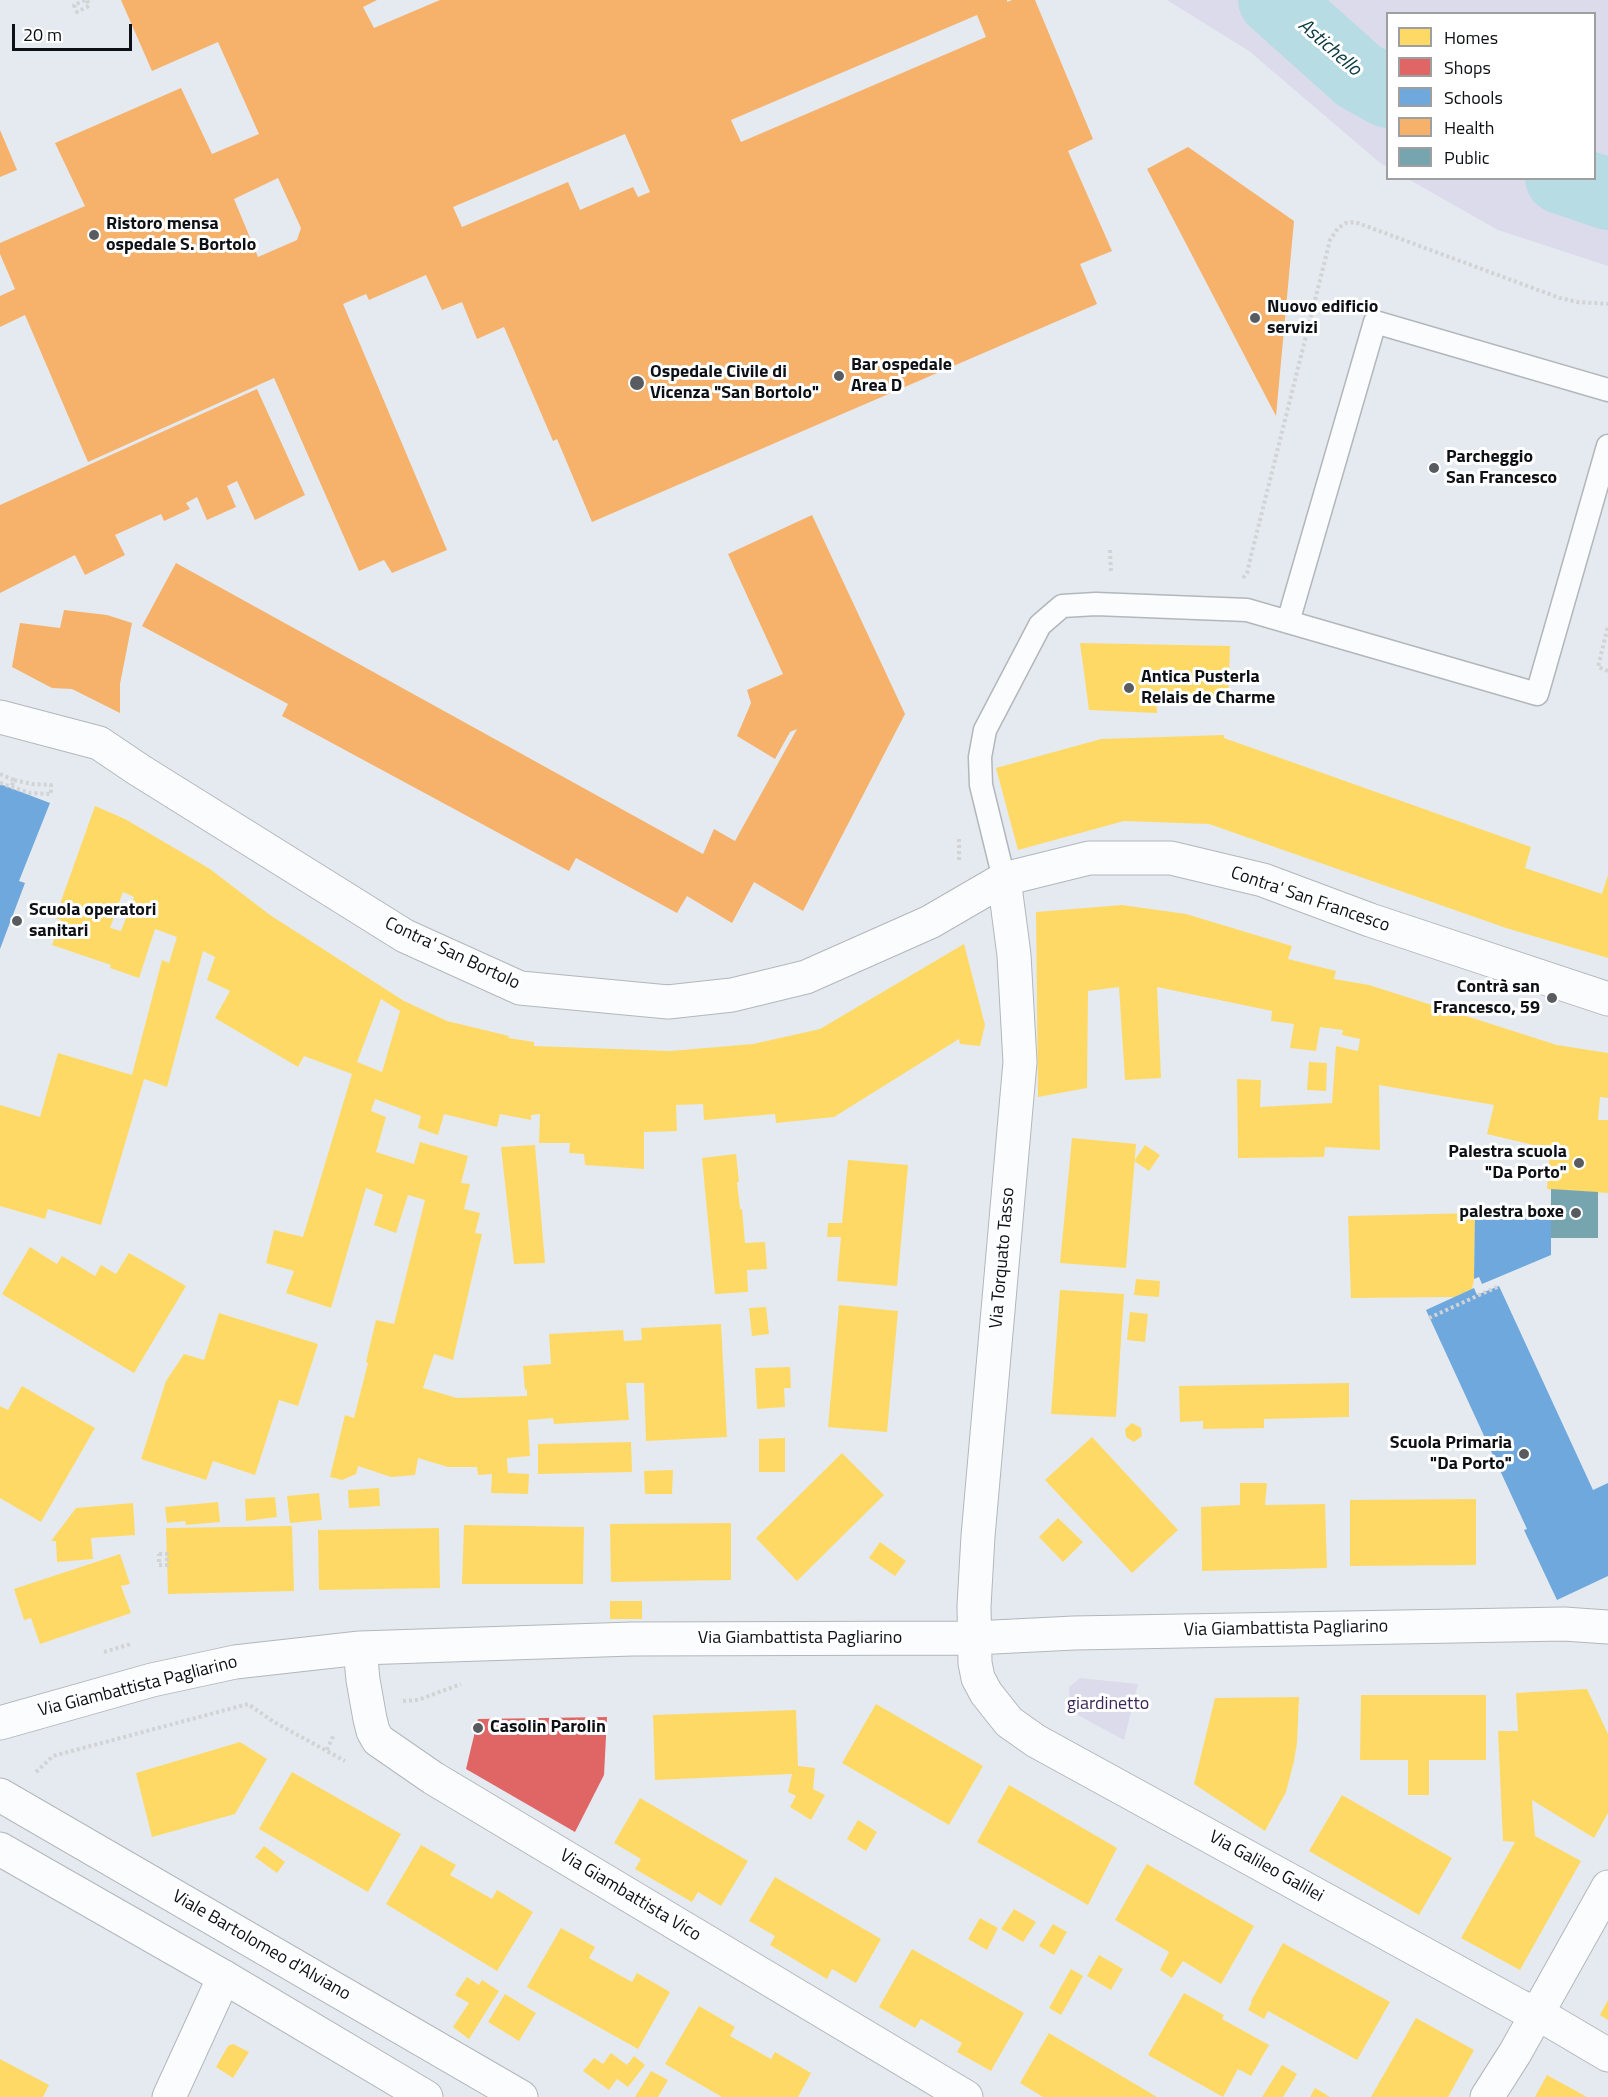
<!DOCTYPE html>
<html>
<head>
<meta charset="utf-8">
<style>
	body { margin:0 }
	#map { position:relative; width:1608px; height:2097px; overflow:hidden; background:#e4eaf0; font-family:"Titillium Web",sans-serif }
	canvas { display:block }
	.legend { position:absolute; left:1386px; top:12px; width:210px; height:168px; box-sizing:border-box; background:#fff; border:2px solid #9e9fa1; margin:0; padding:8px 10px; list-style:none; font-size:18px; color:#0d1014 }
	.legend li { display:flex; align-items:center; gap:12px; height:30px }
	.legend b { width:30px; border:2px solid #9e9fa1 }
	.scale { position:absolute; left:12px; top:24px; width:120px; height:27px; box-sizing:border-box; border:3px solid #0d1014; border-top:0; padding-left:8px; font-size:18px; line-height:21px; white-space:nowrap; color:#0d1014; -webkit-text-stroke:4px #fff; paint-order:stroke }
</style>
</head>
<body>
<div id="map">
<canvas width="1608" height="2097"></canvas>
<ul class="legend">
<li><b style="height:16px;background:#ffd966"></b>Homes</li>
<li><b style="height:16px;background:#e06666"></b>Shops</li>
<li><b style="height:16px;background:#6fa8dc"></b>Schools</li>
<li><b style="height:16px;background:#f6b26b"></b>Health</li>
<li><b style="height:16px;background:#76a5af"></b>Public</li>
</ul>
<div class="scale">20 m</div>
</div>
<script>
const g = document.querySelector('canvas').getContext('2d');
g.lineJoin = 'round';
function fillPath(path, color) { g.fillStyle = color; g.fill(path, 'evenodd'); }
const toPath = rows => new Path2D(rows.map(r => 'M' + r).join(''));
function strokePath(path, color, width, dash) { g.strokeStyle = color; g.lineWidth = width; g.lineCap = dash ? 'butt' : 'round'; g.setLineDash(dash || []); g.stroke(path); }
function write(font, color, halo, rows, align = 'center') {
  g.font = font + ' "Titillium Web",sans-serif'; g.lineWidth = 6; g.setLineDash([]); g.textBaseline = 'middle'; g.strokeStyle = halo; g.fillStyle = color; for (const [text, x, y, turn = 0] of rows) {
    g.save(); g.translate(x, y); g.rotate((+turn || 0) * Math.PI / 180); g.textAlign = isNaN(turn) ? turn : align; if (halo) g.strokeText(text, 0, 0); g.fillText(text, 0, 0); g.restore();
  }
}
fillPath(toPath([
	[1167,0,1608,0,1608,266,1498,230,1408,179,1594,178,1594,14,1388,14,1387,167,1379,162,1249,51],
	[1080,1678,1138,1684,1124,1740,1074,1713,1070,1703,1069,1687]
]), '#dcdbec');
fillPath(toPath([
	[1080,643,1230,646,1228,701,1156,698,1157,713,1089,710],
	[1224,735,1224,738,1531,847,1525,868,1602,894,1608,875,1608,958,1506,928,1209,824,1124,821,1018,850,996,768,1101,739],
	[95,806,125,819,210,869,270,915,404,1001,447,1021,509,1036,508,1038,534,1042,534,1046,670,1051,753,1044,820,1029,964,944,985,1025,980,1046,960,1044,959,1039,834,1117,776,1123,775,1114,704,1120,703,1104,676,1105,677,1131,644,1132,644,1169,585,1165,584,1154,569,1153,570,1143,539,1143,540,1114,531,1115,531,1120,500,1114,497,1127,444,1114,438,1135,418,1128,421,1116,375,1099,371,1111,386,1117,376,1152,414,1164,420,1142,468,1156,461,1183,470,1184,464,1209,480,1213,475,1233,482,1234,453,1360,434,1354,423,1388,457,1398,527,1396,527,1389,525,1390,523,1366,551,1364,549,1334,623,1330,624,1341,642,1340,641,1328,721,1324,727,1437,646,1441,644,1383,626,1383,629,1420,554,1424,553,1418,528,1420,530,1456,507,1458,507,1461,508,1473,529,1474,528,1494,491,1493,492,1474,478,1475,477,1467,448,1467,418,1458,415,1475,391,1477,358,1466,356,1474,342,1480,330,1477,345,1415,354,1418,368,1363,366,1362,376,1320,394,1324,425,1200,408,1195,396,1233,374,1225,383,1195,366,1188,331,1308,286,1293,294,1271,266,1263,274,1230,303,1237,352,1074,304,1056,298,1067,215,1018,230,991,207,980,215,957,203,951,167,1087,144,1079,101,1225,48,1209,45,1219,0,1206,0,1105,40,1117,58,1053,132,1075,162,960,169,963,177,937,155,929,139,978,110,968,111,965,52,945,61,920,55,918],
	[123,892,134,897,121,931,110,928],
	[381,999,400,1011,382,1072,357,1062],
	[1122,905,1186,914,1292,946,1288,959,1336,971,1334,979,1369,985,1557,1045,1608,1053,1608,1098,1600,1097,1598,1120,1608,1120,1608,1193,1547,1189,1550,1149,1487,1134,1494,1105,1379,1085,1380,1150,1325,1147,1324,1157,1238,1158,1237,1079,1261,1080,1260,1107,1332,1103,1336,1046,1358,1051,1360,1039,1342,1035,1343,1030,1320,1027,1316,1051,1290,1048,1294,1024,1271,1021,1272,1011,1157,987,1161,1078,1125,1080,1119,987,1088,991,1087,1088,1038,1097,1036,912],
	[1309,1062,1327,1063,1326,1091,1307,1090],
	[1072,1138,1136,1144,1126,1268,1060,1263],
	[535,1145,545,1263,514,1264,501,1147],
	[1145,1145,1160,1155,1149,1171,1134,1161],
	[736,1154,739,1182,737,1182,740,1209,742,1209,745,1243,765,1242,767,1269,747,1270,748,1292,715,1294,702,1158],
	[848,1160,908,1165,897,1286,837,1281,841,1237,827,1237,828,1223,842,1223],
	[1475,1213,1474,1279,1472,1289,1455,1297,1351,1298,1348,1216],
	[30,1247,57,1264,62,1256,95,1276,101,1265,116,1274,129,1253,186,1286,134,1373,2,1294],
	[1136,1279,1160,1281,1159,1297,1134,1295],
	[1060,1290,1124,1294,1116,1417,1051,1414],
	[839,1305,898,1311,887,1432,828,1427],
	[766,1307,769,1334,752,1336,749,1308],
	[1130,1312,1148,1314,1145,1342,1127,1340],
	[219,1313,318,1344,298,1406,279,1400,255,1475,213,1461,206,1480,141,1459,166,1381,184,1354,204,1360],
	[790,1367,791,1388,784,1388,785,1407,757,1409,755,1368],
	[1349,1383,1349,1417,1264,1419,1264,1428,1203,1429,1203,1421,1180,1422,1179,1386],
	[22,1386,95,1428,41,1522,0,1498,0,1406,8,1410],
	[1132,1423,1141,1428,1142,1436,1134,1442,1126,1437,1125,1429],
	[1092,1437,1178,1530,1132,1573,1045,1480],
	[785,1438,785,1472,759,1472,759,1439],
	[631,1442,632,1472,538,1474,538,1444],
	[842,1453,884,1495,797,1581,756,1538],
	[673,1470,672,1494,645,1494,644,1471],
	[1240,1483,1267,1483,1265,1505,1325,1504,1327,1568,1202,1571,1201,1507,1240,1505],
	[379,1488,380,1506,349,1508,348,1490],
	[319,1493,322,1520,290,1523,287,1496],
	[275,1497,277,1517,246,1521,245,1499],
	[1476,1499,1476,1565,1350,1566,1350,1500],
	[218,1502,220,1522,186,1525,185,1521,167,1523,165,1507],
	[133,1503,135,1535,91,1538,93,1559,57,1562,56,1541,51,1541,76,1508],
	[1058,1518,1083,1542,1063,1562,1039,1537],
	[731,1523,731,1580,611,1582,610,1524],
	[464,1525,584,1527,583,1584,462,1584],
	[292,1526,294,1591,168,1594,166,1528],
	[439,1528,440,1588,319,1590,318,1530],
	[880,1542,906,1561,895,1576,869,1558],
	[120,1554,130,1584,121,1586,131,1613,40,1644,31,1618,24,1620,14,1589],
	[610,1601,642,1601,642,1619,610,1619],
	[1587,1689,1608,1734,1608,1813,1594,1838,1532,1800,1535,1836,1581,1861,1520,1970,1461,1938,1515,1842,1503,1841,1498,1731,1518,1731,1516,1693],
	[1361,1695,1486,1695,1486,1760,1429,1760,1429,1795,1408,1795,1408,1760,1360,1760],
	[1299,1697,1297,1743,1294,1761,1286,1792,1265,1831,1194,1784,1215,1698],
	[876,1704,983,1766,949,1825,842,1763],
	[796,1710,798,1766,815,1768,813,1789,825,1795,811,1820,790,1807,796,1796,788,1792,792,1774,655,1780,653,1715],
	[240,1742,267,1759,235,1814,152,1837,136,1773],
	[292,1772,401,1834,368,1892,259,1829],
	[1009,1785,1117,1848,1088,1905,977,1842],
	[1342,1795,1452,1858,1419,1915,1309,1851],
	[640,1798,748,1861,721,1906,698,1892,692,1902,635,1869,641,1859,614,1843],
	[858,1820,877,1832,866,1851,847,1839],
	[421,1845,456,1865,450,1875,492,1899,497,1890,533,1912,497,1971,386,1904],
	[264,1846,285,1862,277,1873,255,1857],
	[1147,1864,1254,1926,1221,1984,1183,1961,1172,1978,1160,1970,1169,1952,1115,1920],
	[775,1877,881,1939,856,1983,832,1969,827,1979,770,1945,775,1936,749,1921],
	[1014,1909,1036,1922,1023,1942,1001,1929],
	[980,1918,998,1928,987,1950,968,1939],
	[1053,1924,1067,1932,1054,1955,1039,1946],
	[561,1928,595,1947,589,1958,632,1982,637,1973,670,1992,638,2049,527,1987],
	[1283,1943,1390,2002,1357,2060,1268,2011,1264,2019,1248,2010,1252,2002,1251,2001],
	[912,1949,1024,2013,991,2071,957,2052,962,2043,921,2019,915,2028,879,2007],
	[1099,1955,1123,1969,1111,1990,1087,1976],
	[1071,1969,1083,1976,1061,2015,1049,2008],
	[467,1977,479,1985,482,1980,499,1991,469,2039,453,2027,469,2003,455,1995],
	[1184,1993,1224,2015,1222,2019,1269,2045,1251,2076,1238,2069,1223,2097,1148,2055],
	[505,1994,536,2013,519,2041,488,2022],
	[1608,2000,1608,2020,1600,2015],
	[699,2006,735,2027,730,2036,771,2059,775,2052,811,2073,798,2097,722,2097,665,2064],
	[1416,2018,1474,2050,1448,2097,1371,2097],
	[1049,2033,1157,2097,1043,2097,1020,2083],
	[233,2044,249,2052,233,2078,216,2067,228,2046],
	[611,2053,627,2065,634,2056,645,2065,628,2087,617,2079,609,2090,583,2071,594,2058,603,2064],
	[0,2059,49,2085,43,2097,0,2097],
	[1282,2065,1297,2074,1283,2097,1262,2097],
	[651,2071,668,2080,658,2097,635,2097],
	[1547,2075,1587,2097,1535,2097],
	[1315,2088,1330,2097,1310,2097]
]), '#ffd966');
fillPath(toPath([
	[607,1717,604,1775,575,1832,466,1769,478,1719]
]), '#e06666');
fillPath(toPath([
	[0,784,50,803,19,881,25,883,0,949],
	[1475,1209,1551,1210,1551,1255,1482,1284,1479,1277,1474,1279],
	[1499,1286,1593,1490,1608,1483,1608,1576,1557,1600,1524,1530,1527,1529,1426,1310,1474,1288,1477,1295]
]), '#6fa8dc');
fillPath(toPath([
	[121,0,377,0,363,7,374,28,440,0,1007,0,1007,2,1012,0,1035,0,1093,139,1068,151,1112,251,1080,264,1097,304,592,522,557,439,553,441,504,327,477,339,462,302,442,310,426,275,369,300,366,294,343,304,447,550,392,573,384,560,359,571,274,378,88,462,25,315,0,327,0,296,15,289,0,254,0,243,85,206,55,143,181,88,212,154,259,134,218,42,152,71],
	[977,15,986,37,741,142,731,120],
	[625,134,650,192,638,197,633,187,580,210,568,182,462,227,453,207],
	[278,178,301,228,297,240,258,257,234,199],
	[0,130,17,170,0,177],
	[1188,147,1294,221,1276,416,1147,169],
	[257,389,305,495,255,520,237,481,227,486,236,507,207,520,197,497,186,503,190,509,164,521,161,514,115,535,125,555,85,575,75,555,0,593,0,505],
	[812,515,905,714,803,911,754,882,732,923,687,896,677,913,576,858,569,871,282,716,288,704,142,626,176,563,703,854,714,829,735,841,797,729,790,732,775,759,737,736,751,703,747,690,783,674,728,554],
	[64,610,107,615,132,623,120,684,120,713,72,689,52,688,12,667,20,623,60,628]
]), '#f6b26b');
fillPath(toPath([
	[1551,1189,1598,1192,1598,1238,1551,1238]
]), '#76a5af');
strokePath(toPath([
	[1274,0,1359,76,1388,92],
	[1561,178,1608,194]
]), '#b7dce4', 72);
const lane = toPath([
	[1288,622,1375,322,1608,390],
	[1004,879,981,785,980,757,985,730,1040,625,1062,606,1096,604,1247,610,1537,694,1608,446]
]);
const street = toPath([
	[0,717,99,743,139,770,405,936,520,988,668,1002,732,995,806,977,930,922,1004,879,1089,858,1171,858,1263,880,1370,920,1608,999],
	[1004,879,1014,955,1020,1062,978,1536,974,1606,975,1663,978,1678,986,1693,1009,1722,1036,1741,1521,2007,1537,2013,1608,2055],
	[360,1648,363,1680,370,1719,373,1731,378,1740,433,1778,966,2097],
	[0,1723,152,1680,235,1662,360,1648,632,1639,974,1638,1074,1633,1564,1624,1608,1627],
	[169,2097,224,1977],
	[1487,2097,1515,2053,1608,1887]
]);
const secondary = toPath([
	[0,1795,521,2097],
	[0,1849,224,1977,426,2097]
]);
strokePath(lane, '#b2b7bb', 25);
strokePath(street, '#b2b7bb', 35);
strokePath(secondary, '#b2b7bb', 35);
strokePath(toPath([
	[85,0,74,5,77,12,89,6,87,0],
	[1110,550,1111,574],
	[1243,578,1247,573,1250,560,1330,240,1338,228,1346,223,1355,222,1560,298,1577,302,1608,304],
	[1608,671,1598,667,1608,626],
	[0,774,14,780,11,788],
	[0,783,30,793,51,794,51,785,32,784,14,780],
	[959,839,959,861],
	[1429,1318,1499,1286],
	[159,1554,167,1554,167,1565,159,1565,159,1554],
	[104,1652,131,1644],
	[403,1701,418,1700,461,1684],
	[327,1750,334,1734],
	[36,1772,53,1756,248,1704,274,1722,345,1761]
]), '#d1d3d5', 4, [3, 3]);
strokePath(lane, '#fbfcfd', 22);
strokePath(street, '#fbfcfd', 33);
strokePath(secondary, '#fbfcfd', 33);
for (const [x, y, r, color] of [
	[94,235,6,"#585c61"],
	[1255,318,6,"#585c61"],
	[839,376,6,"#585c61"],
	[637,383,8,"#585c61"],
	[1434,468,6,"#585c61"],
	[1129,688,6,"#585c61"],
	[17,921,6,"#585c61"],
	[1552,998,6,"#585c61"],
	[1579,1163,6,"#585c61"],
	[1576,1213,6,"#585c61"],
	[1524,1454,6,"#585c61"],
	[478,1728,6,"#585c61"]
]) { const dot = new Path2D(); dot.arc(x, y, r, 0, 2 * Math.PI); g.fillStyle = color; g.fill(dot); strokePath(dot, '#fff', 2); }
write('bold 18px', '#0d1014', '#fff', [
	["Ristoro mensa",106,225],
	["ospedale S. Bortolo",106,246],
	["Nuovo edificio",1267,308],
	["servizi",1267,329],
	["Bar ospedale",851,366],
	["Area D",851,387],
	["Ospedale Civile di",650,373],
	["Vicenza \"San Bortolo\"",650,394],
	["Parcheggio",1446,458],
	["San Francesco",1446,479],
	["Antica Pusterla",1141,678],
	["Relais de Charme",1141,699],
	["Scuola operatori",29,911],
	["sanitari",29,932],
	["Contrà san",1540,988,"right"],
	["Francesco, 59",1540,1009,"right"],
	["Palestra scuola",1567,1153,"right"],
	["\"Da Porto\"",1567,1174,"right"],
	["palestra boxe",1564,1213,"right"],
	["Scuola Primaria",1512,1444,"right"],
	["\"Da Porto\"",1512,1465,"right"],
	["Casolin Parolin",490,1728]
], 'left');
write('18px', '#0d1014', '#fff', [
	["Contra' San Francesco",1310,900,19],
	["Contra' San Bortolo",452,954,25],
	["Via Torquato Tasso",1003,1258,-85],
	["Via Giambattista Pagliarino",1286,1629,-1],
	["Via Giambattista Pagliarino",800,1639],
	["Via Giambattista Pagliarino",138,1687,-14],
	["Via Galileo Galilei",1266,1867,29],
	["Via Giambattista Vico",630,1896,31],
	["Viale Bartolomeo d'Alviano",261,1946,30]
]);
write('18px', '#3b2858', '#fff', [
	["giardinetto",1108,1705]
]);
write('italic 20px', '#0b3a42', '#fff', [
	["Astichello",1329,48,41]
]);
</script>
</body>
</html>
